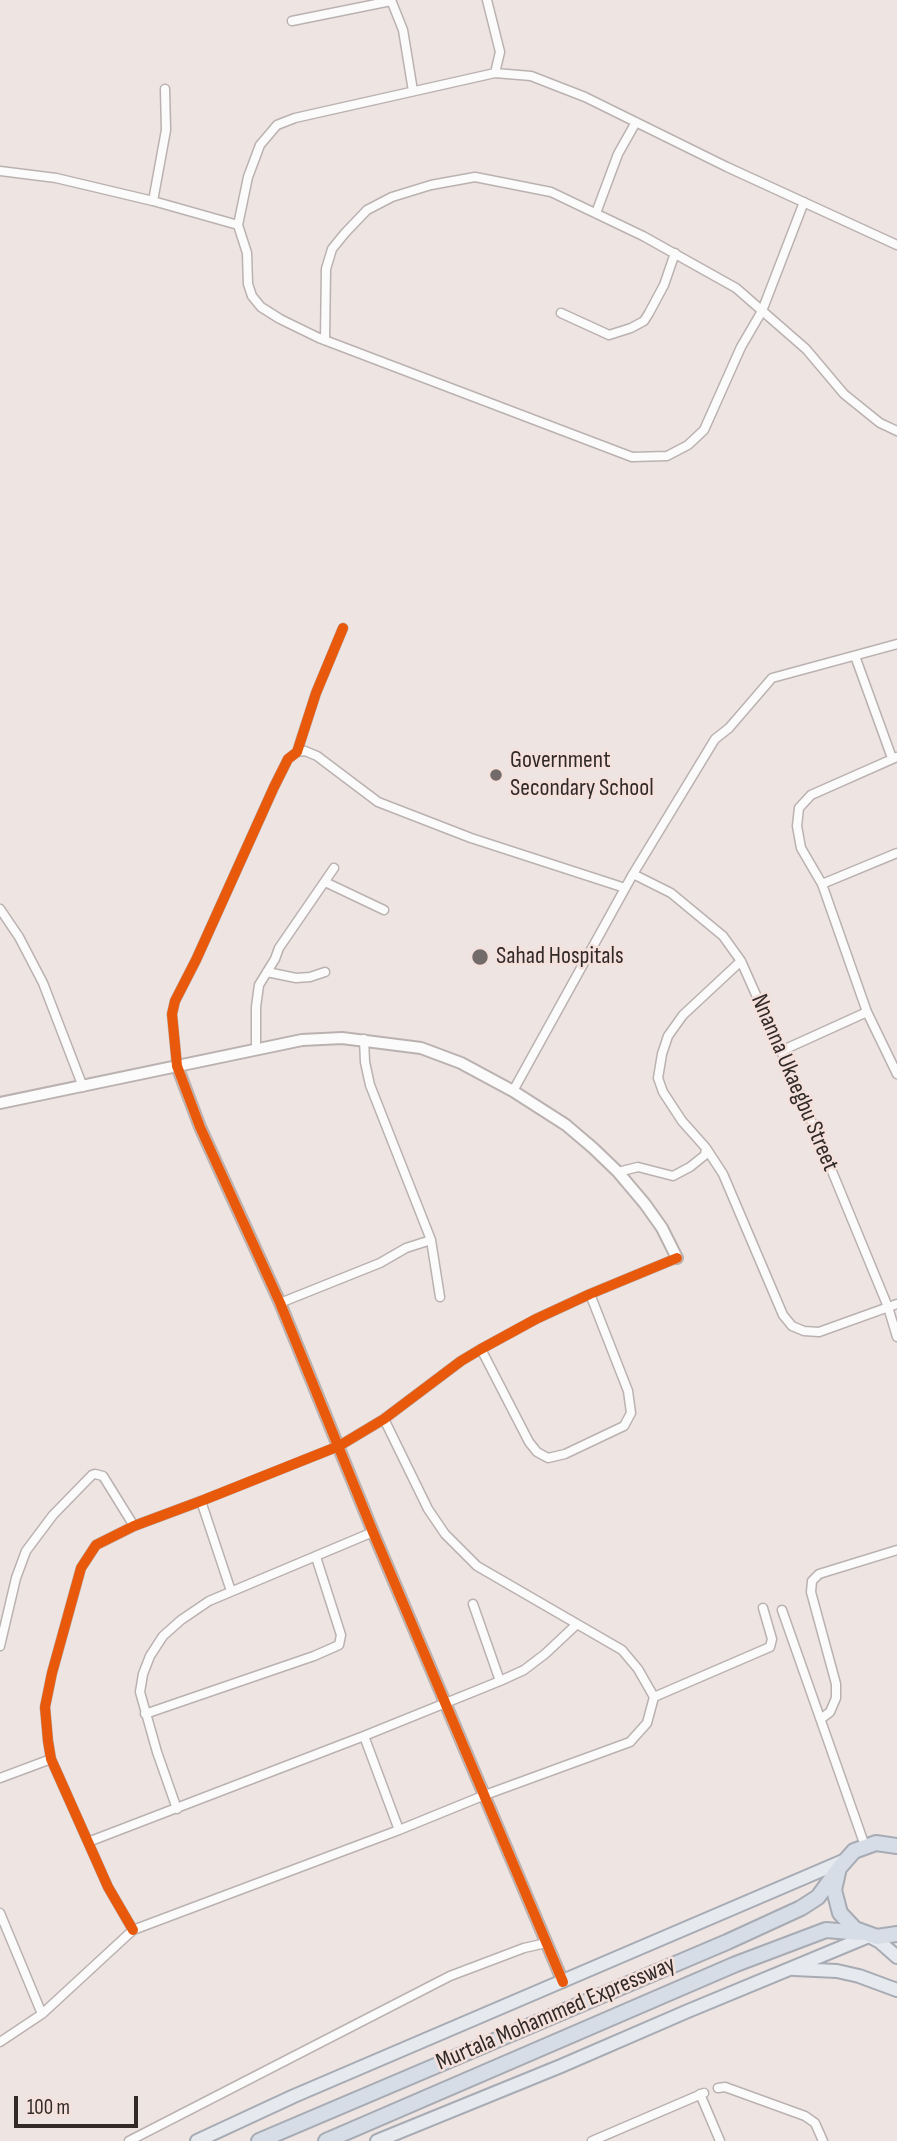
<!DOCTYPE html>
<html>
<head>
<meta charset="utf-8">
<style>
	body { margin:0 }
	#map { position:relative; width:897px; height:2141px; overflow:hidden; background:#eee4e2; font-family:"Sofia Sans Condensed",sans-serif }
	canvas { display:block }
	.scale { position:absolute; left:14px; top:2096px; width:124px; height:32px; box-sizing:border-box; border:4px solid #312a29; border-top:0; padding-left:9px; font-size:21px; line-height:24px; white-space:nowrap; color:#312a29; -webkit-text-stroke:5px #f4e1dc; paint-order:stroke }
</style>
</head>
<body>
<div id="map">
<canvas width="897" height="2141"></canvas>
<div class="scale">100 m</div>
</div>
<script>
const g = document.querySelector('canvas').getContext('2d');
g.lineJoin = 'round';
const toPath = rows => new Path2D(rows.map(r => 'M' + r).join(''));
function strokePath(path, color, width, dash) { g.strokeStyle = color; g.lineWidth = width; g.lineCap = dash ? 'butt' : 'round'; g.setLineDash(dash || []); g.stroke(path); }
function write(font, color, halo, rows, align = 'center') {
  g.font = font + ' "Sofia Sans Condensed",sans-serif'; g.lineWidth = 5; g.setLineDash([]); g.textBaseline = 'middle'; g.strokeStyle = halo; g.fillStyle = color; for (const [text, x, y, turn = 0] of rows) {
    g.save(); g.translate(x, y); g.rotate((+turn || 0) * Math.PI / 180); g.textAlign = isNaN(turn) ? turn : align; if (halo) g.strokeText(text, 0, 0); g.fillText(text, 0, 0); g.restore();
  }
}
const street = toPath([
	[391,0,403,30,413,91],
	[487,0,500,52,495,73],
	[292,21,391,1],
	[0,171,56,178,153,201,238,225,248,177,260,145,277,125,295,118,495,73,531,76,585,97,727,167,897,245],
	[153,201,166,130,165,89],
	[596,213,618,154,636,122],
	[238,225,247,253,248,284,252,296,261,307,280,319,319,338,632,457,667,456,688,445,704,430,741,347,762,311,804,202],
	[561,313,609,335,631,328,644,321,649,313,664,285,675,253],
	[325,340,326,269,332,249,345,233,367,210,392,197,431,185,475,177,551,192,643,236,736,288,806,349,844,394,880,423,897,431],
	[855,656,892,758],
	[297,752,305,751,317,756,378,802,471,838,625,888],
	[897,757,811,795,799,808,797,826,801,848,822,884,867,1012,897,1074],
	[633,874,671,893,723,936,741,961,801,1096,888,1307,897,1337],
	[325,882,384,910],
	[822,884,897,853],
	[0,909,19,937,43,983,83,1087],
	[267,972,296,978,310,977,325,972],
	[364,1039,365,1062,370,1085,431,1240,440,1297],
	[256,1050,256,1007,259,985,275,959,279,948,334,868],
	[781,1051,867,1012],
	[177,1066,172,1014,175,1001,196,960,274,787,288,759,297,752,316,693,343,628],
	[513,1091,633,874,715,739,729,728,772,678,897,644],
	[706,1148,723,1174,783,1315,792,1326,804,1331,819,1332,897,1304],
	[618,1172,638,1167,673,1176,690,1167,705,1155,706,1148,682,1121,663,1092,658,1078,662,1054,668,1036,683,1015,741,961],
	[280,1303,380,1263,406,1248,431,1240],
	[481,1349,529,1442,537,1452,548,1458,565,1454,624,1426,631,1413,628,1391,590,1294],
	[201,1501,231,1591],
	[473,1604,500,1681],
	[782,1610,865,1846],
	[0,1646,16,1578,26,1551,53,1515,92,1475,95,1474,103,1476,134,1526],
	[654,1697,770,1647,772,1639,763,1608],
	[145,1714,314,1656,339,1645,341,1635,316,1557],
	[822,1718,830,1712,836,1698,836,1684,811,1592,812,1581,819,1574,897,1550],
	[364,1736,399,1830],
	[0,1778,51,1759],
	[177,1809,157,1752,140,1692,143,1674,150,1656,163,1636,181,1620,209,1601,373,1532],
	[88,1842,364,1736,500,1681,524,1670,545,1654,577,1624],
	[0,1913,42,2014],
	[133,1930,108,1887,88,1842,51,1759,48,1741,45,1707,52,1673,81,1568,96,1545,134,1526,201,1501,339,1446,384,1419,461,1361,481,1349,536,1319,590,1294,677,1258],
	[0,2042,42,2014,133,1930,399,1830,485,1795,630,1742,647,1723,654,1697,638,1669,622,1650,477,1566,445,1534,428,1509,384,1419],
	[718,2088,725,2087,805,2116,815,2123,823,2141],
	[700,2094,720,2141],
	[129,2141,450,1976,524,1948,546,1943],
	[592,2141,704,2093]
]);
const secondary = toPath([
	[177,1066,200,1127,280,1303,373,1532,563,1982],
	[0,1103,302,1040,342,1038,421,1048,461,1063,513,1091,566,1125,593,1148,618,1172,645,1204,662,1228,677,1258]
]);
const primary = toPath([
	[794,1969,837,1971,859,1976,897,1990],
	[197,2141,294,2096,843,1861],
	[377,2141,561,2066,688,2011,869,1936,880,1942,897,1957]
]);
const highway = toPath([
	[897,1846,876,1843,854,1851,839,1868,834,1890,840,1913,855,1929,877,1937,897,1934],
	[259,2141,727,1942,801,1908,818,1897,839,1868],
	[326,2141,736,1964,826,1930,862,1933]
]);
strokePath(street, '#bab2b0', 11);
strokePath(secondary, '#bab2b0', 14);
strokePath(primary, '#a7abb3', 16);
strokePath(highway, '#a7abb3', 18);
strokePath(street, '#fcfbfb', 8);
strokePath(secondary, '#fcfbfb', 10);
strokePath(primary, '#e6e9ee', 12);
strokePath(highway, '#d6dde6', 14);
strokePath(toPath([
	[343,628,316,693,297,752,288,759,274,787,196,960,175,1001,172,1014,177,1066,200,1127,280,1303,373,1532,563,1982],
	[133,1930,108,1887,88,1842,51,1759,48,1741,45,1707,52,1673,81,1568,96,1545,134,1526,201,1501,339,1446,384,1419,461,1361,481,1349,536,1319,590,1294,677,1258]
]), '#e8590c', 10);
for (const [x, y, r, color] of [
	[496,775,7,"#736b6a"],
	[480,957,9,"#736b6a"]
]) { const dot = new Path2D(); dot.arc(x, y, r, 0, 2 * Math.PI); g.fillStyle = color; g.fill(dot); strokePath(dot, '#f4e1dc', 2.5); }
write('24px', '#312a29', '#f4e1dc', [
	["Government",510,761],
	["Secondary School",510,789],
	["Sahad Hospitals",496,957]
], 'left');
write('24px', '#312a29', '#f4e1dc', [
	["Nnanna Ukaegbu Street",794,1083,67],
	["Murtala Mohammed Expressway",556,2014,-23]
]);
</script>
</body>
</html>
